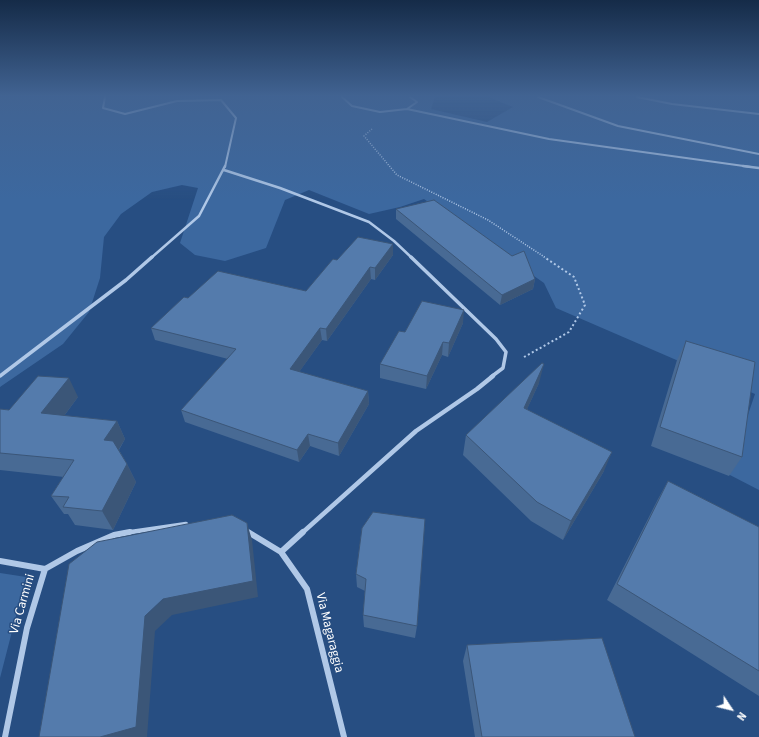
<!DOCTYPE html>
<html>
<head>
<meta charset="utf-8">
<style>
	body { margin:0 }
	#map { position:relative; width:759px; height:737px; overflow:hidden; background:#274e82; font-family:"Source Sans 3",sans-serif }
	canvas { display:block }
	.north { position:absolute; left:711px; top:689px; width:40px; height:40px; -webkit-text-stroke:3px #274e82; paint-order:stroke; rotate:125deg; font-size:11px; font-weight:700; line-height:16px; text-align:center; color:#fff }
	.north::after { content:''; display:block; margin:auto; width:14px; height:18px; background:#fff; clip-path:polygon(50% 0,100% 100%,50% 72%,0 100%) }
</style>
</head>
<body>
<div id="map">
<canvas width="759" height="737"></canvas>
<div class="north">N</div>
</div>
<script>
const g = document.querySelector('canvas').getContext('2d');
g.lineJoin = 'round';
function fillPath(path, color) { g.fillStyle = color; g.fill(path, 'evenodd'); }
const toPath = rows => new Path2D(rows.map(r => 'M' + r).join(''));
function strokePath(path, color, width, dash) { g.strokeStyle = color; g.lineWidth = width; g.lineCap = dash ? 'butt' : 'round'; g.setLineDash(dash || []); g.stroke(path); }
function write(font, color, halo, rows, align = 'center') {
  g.font = font + ' "Source Sans 3",sans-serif'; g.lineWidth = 3; g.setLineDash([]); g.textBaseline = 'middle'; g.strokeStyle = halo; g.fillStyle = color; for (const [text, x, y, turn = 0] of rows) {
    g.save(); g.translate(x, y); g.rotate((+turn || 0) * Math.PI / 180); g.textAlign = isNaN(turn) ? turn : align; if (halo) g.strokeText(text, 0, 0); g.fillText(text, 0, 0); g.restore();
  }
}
fillPath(toPath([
	[0,97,435,97,431,109,487,122,513,107,488,97,759,97,759,490,728,474,755,394,556,308,544,283,424,199,400,207,369,214,309,190,285,200,266,248,225,261,195,255,180,243,198,188,182,185,152,192,121,214,104,237,100,278,89,312,63,344,0,387],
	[0,573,26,577,0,678]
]), '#3c689f');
strokePath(toPath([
	[372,129,364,136,397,175,488,220,546,258]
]), '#b0c8e7', 1.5, [1, 1.5]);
strokePath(toPath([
	[524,357,569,332,585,305,574,277,544,257]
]), '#b0c8e7', 2, [2, 2.5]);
strokePath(toPath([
	[105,97,103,108,125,114,177,101,221,100,236,118,225,167],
	[342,97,352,106,380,112,407,109],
	[410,97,417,102,407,109,549,139,751,167],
	[538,97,618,126,759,154],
	[637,97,672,104,759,114]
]), '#b0c8e7', 2);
strokePath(toPath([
	[743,166,759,168],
	[224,170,280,188,369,222,394,241,412,258],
	[151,258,199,216,225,166]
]), '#b0c8e7', 2.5);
strokePath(toPath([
	[411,257,496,339,506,352,503,368,491,377],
	[0,376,126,280,152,257]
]), '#b0c8e7', 3.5);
strokePath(toPath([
	[247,532,250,533],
	[124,533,186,524],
	[302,533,416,431,477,389,493,376]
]), '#b0c8e7', 4.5);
strokePath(toPath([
	[248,532,281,552,307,589,344,737],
	[281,552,303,532],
	[0,561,45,569],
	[45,569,77,551,114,535,130,532],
	[5,737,27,628,45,569]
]), '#b0c8e7', 6);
fillPath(toPath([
	[396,209,535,279,533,289,500,305,396,219],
	[393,244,393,255,375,280,371,279,327,341,322,340,299,372,368,391,369,404,339,456,310,446,299,462,185,422,181,410,228,359,155,340,151,328,188,298,306,291,337,260],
	[463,323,448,357,442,355,426,389,380,378,380,364,405,332],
	[686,341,742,457,729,476,651,446,677,360],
	[539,383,527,409,604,471,563,540,531,521,463,455,466,435],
	[78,397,64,416,117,421,125,439,119,450,127,464,136,482,113,530,75,525,68,514,64,514,51,496,64,477,0,470,0,409,9,410],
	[668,481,759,527,759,696,607,600,658,499],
	[362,528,417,626,415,638,364,627,363,615,365,591,357,587,356,574],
	[467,645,635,737,475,737,463,661]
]), '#486a94');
fillPath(toPath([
	[393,244,393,255,375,280,375,268],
	[370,267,371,279,327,341,326,329],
	[535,279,533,289,500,305,502,295],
	[464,310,463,323,448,357,449,343],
	[320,328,322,340,292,382,290,369],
	[443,342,442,355,426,389,427,376],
	[544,364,539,383,519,427,524,408],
	[69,378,78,397,52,432,41,413],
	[368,391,369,404,339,456,338,443],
	[117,421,125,439,113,459,104,440],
	[308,434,310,446,299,462,297,450],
	[612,452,604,471,563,540,571,521],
	[127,464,136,482,113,530,102,511],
	[247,523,252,540,258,597,172,615,155,631,147,737,100,737,145,616]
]), '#3b5678');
const building = toPath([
	[434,200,512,256,524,251,535,279,502,295,396,209,434,200],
	[358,237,393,244,375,268,370,267,326,329,320,328,290,369,368,391,338,443,308,434,297,450,181,410,236,349,151,328,184,297,188,298,218,271,306,291,333,259,337,260,358,237],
	[422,301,464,310,449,343,443,342,427,376,380,364,399,331,405,332,422,301],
	[686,341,755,362,742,457,660,427,686,341],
	[542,363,544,364,524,408,612,452,571,521,537,502,466,435,542,363],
	[38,376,69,378,41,413,117,421,104,440,113,441,127,464,102,511,63,507,69,497,51,496,74,460,0,453,0,409,9,410,38,376],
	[668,481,759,527,759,671,617,584,668,481],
	[373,512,425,519,417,626,363,615,366,579,356,574,362,528,373,512],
	[232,515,247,523,253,581,163,599,145,616,136,727,100,737,39,737,69,564,97,542,232,515],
	[602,638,635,737,482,737,467,645,602,638]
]);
fillPath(building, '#547bac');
strokePath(building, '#3b5678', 1);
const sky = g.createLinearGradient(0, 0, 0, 200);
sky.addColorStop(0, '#152b48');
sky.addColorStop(0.48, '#416392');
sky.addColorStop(1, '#41639200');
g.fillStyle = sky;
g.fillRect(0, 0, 759, 200);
write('13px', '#fff', '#274e82', [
	["Via Carmini",23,604,-74],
	["Via Magaraggia",329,633,76]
]);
</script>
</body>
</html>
